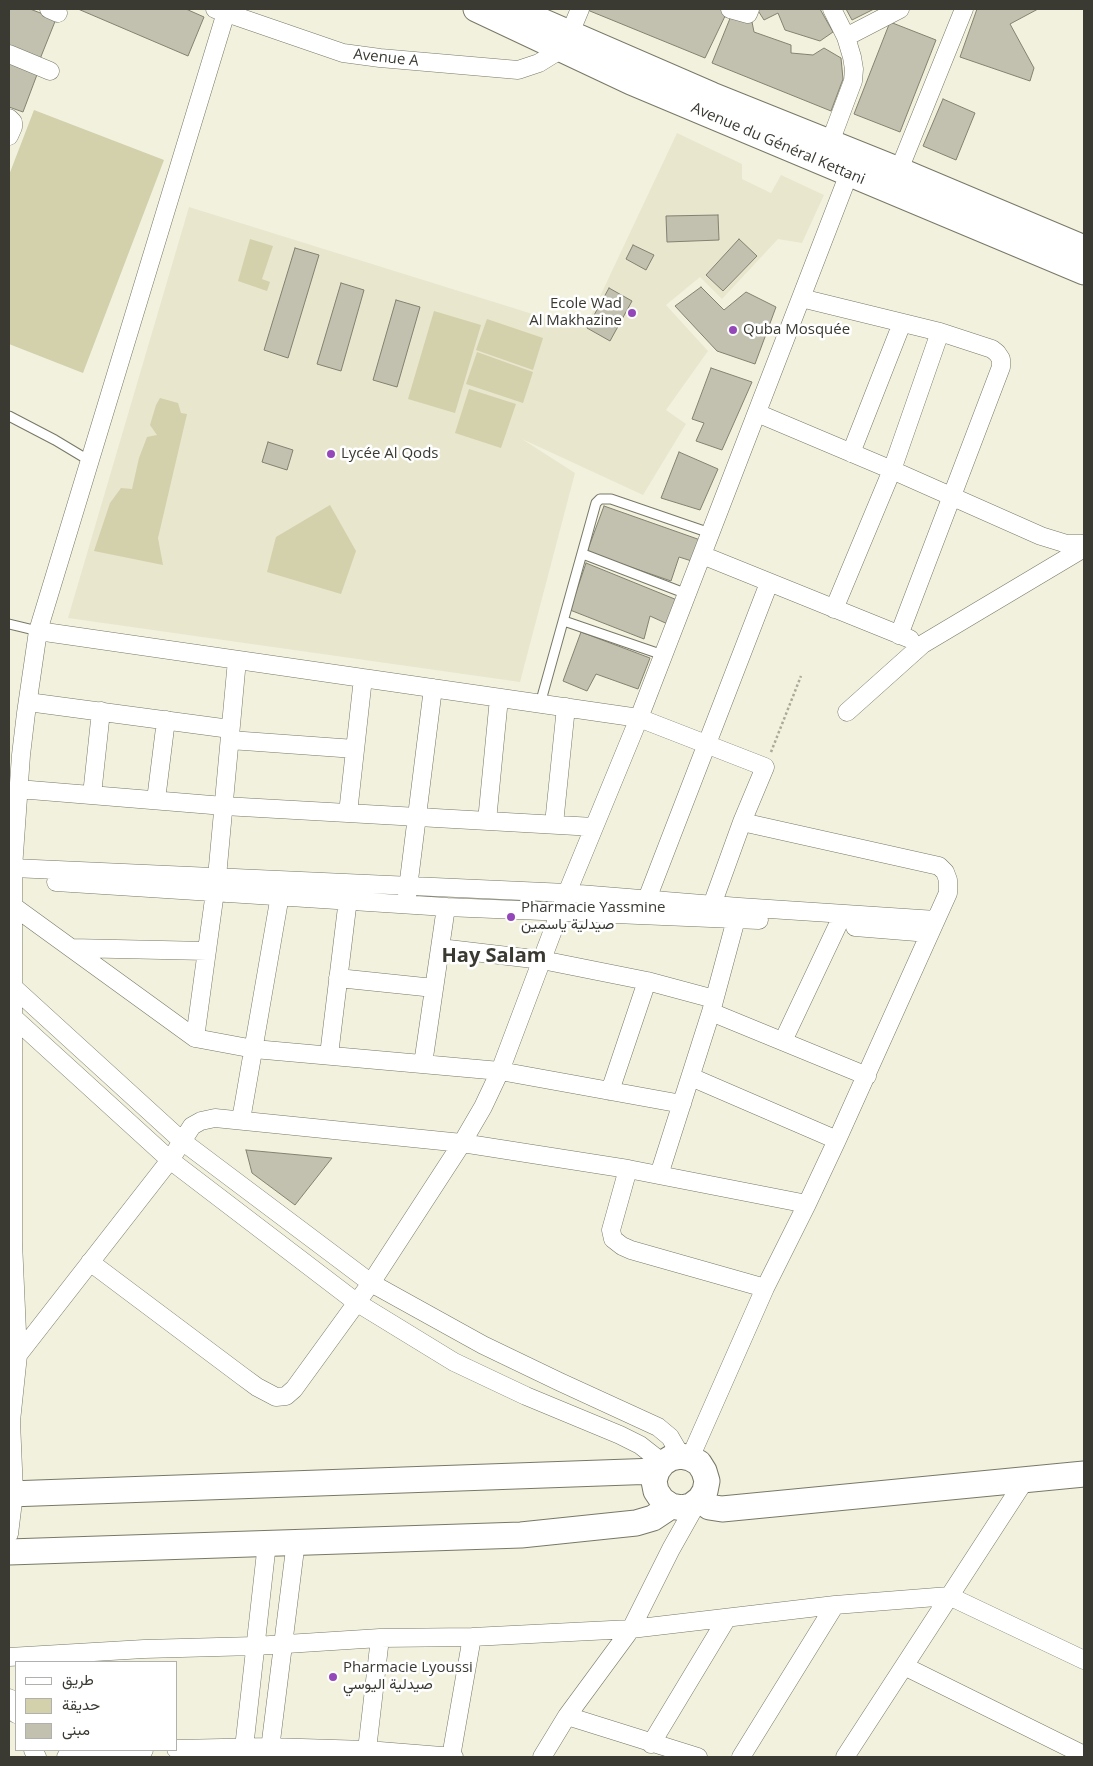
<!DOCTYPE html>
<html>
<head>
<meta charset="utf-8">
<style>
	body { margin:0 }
	#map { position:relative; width:1093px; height:1766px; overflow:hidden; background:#f2f1dd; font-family:"Open Sans",Vazirmatn,sans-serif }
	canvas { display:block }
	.frame { position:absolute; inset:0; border:10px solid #3a3932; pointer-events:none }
	.legend { position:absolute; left:15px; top:1661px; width:162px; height:90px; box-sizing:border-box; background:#fff; border:1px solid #b0b0ad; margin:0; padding:6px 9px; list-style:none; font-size:15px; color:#3a3932 }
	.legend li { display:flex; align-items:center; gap:10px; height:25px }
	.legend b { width:25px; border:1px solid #b0b0ad }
</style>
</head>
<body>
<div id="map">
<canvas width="1093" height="1766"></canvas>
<div class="frame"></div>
<ul class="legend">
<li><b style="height:6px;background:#fff"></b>طريق</li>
<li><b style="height:14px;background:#d3d0ac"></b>حديقة</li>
<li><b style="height:14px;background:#c2c1af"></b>مبنى</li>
</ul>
</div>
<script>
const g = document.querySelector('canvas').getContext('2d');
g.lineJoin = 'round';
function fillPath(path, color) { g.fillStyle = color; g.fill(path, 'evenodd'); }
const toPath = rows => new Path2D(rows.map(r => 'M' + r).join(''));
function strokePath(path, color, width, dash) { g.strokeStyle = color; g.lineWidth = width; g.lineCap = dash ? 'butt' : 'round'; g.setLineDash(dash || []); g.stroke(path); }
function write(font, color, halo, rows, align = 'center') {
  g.font = font + ' "Open Sans",Vazirmatn,sans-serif'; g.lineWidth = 5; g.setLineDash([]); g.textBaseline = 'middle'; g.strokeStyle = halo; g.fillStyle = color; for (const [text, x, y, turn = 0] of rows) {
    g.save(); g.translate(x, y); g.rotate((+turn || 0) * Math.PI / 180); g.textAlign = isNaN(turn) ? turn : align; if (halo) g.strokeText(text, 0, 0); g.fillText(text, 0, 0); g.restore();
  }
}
fillPath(toPath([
	[677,133,742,164,742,179,771,193,781,175,824,195,802,243,778,239,722,299,700,277,666,305,708,351,666,410,686,424,643,495,522,439,575,473,520,682,68,618,189,207,555,321,587,324]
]), '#e8e6cc');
fillPath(toPath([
	[34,110,164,160,83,373,9,344,9,175],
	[250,239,273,246,262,279,270,282,267,291,238,281],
	[434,311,481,325,455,413,408,399],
	[487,319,543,338,533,370,476,350],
	[477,352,533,372,523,403,466,384],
	[469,389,516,404,501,448,455,433],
	[160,398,178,403,181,413,187,414,158,538,163,565,94,551,110,503,121,488,132,489,139,458,147,437,157,435,150,425,156,405],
	[330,505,356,551,341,594,267,572,276,537]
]), '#d3d0ac');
const building = toPath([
	[9,9,30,9,56,19,40,59,9,46,9,9],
	[78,9,186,9,204,17,188,56,78,9],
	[585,9,721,9,727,12,705,58,585,9],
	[757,9,820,9,833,32,820,41,785,30,778,13,764,20,757,9],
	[846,9,874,9,852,20,846,9],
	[977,9,1038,9,1010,24,1034,68,1030,81,960,57,977,9],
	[733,11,752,22,754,32,791,45,791,53,813,55,824,48,841,58,843,79,831,111,712,63,733,11],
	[890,22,936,40,900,132,854,114,890,22],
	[9,61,38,72,23,112,9,107,9,61],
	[943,99,975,113,956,160,923,146,943,99],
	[718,215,719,240,667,242,666,216,718,215],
	[739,239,757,256,723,291,706,275,739,239],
	[633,245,654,255,646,270,626,259,633,245],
	[295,248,319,255,288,358,264,350,295,248],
	[341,283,364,290,341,371,317,364,341,283],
	[701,287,724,310,746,292,776,307,755,364,717,351,675,306,701,287],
	[609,288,632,301,610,341,587,328,609,288],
	[396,300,420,307,397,387,373,380,396,300],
	[711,368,752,382,722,450,696,441,704,423,692,419,711,368],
	[268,442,293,450,287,470,262,462,268,442],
	[679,452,718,469,700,510,661,498,679,452],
	[604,506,706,542,698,563,679,557,671,581,587,552,604,506],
	[586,563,682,602,672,626,650,616,644,639,570,610,586,563],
	[581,632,650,658,638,689,596,674,587,691,563,681,581,632],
	[246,1150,332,1158,295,1205,252,1173,246,1150]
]);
fillPath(building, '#c2c1af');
strokePath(building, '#838170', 1);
const lane = toPath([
	[9,416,55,440,90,461],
	[583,554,687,594],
	[564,621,663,655],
	[9,624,38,631],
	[540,704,596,503,600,499,611,499,710,533]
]);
const street = toPath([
	[49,9,58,13],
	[215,9,343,53,380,58,518,70,539,63,560,50,570,33,580,9],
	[730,9,748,14,750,9],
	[832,9,846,37,900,9],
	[9,54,50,71],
	[9,118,13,122,13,127,9,136],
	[826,153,853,81,854,69,852,57,846,37],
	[899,170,964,9],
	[801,298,940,332,992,349,997,353,1001,359,1001,367,899,635],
	[757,413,892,470,1041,536,1067,544,1084,544],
	[851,453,902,323],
	[702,555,910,639],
	[834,609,892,470,940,332],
	[38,631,639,718,765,767,742,822,712,905],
	[28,702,230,729],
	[847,712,923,644,1084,548],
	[230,740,355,749],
	[18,789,224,806,594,827],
	[92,795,101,711],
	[156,800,166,720],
	[348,813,363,678],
	[487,821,499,698],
	[554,824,566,707],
	[13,868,567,893,739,907,936,920],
	[56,882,446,907,759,920],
	[407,896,433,688],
	[647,899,769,583],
	[13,906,195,1038,254,1049,500,1071,682,1104],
	[739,908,711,1012,867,1076],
	[855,927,929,933],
	[71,948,207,951],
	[440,948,542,960,647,981,714,999],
	[338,978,434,988],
	[12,986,182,1141,371,1283,483,1345,560,1382,658,1427,670,1437,681,1456],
	[14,1018,170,1160,356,1302,454,1362,526,1396,620,1435,640,1445,663,1463],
	[195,1038,217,877,237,660],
	[783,1041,843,914],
	[329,1055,348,899],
	[423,1064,446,907],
	[691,1077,837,1140],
	[610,1091,647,981],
	[241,1120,280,895],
	[628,1169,611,1230,613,1239,622,1246,631,1250,765,1288],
	[659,1175,711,1012],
	[90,1262,242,1376,257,1387,276,1397,286,1396,294,1389,371,1283,462,1143,483,1107,500,1071,567,893,639,718,853,163],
	[18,1355,170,1160,192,1126,201,1121,215,1118,462,1143,628,1169,807,1204],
	[690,1458,765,1288,807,1204,837,1140,948,893,948,880,945,872,939,866,742,822],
	[9,1534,14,1493,11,1421,18,1355,13,1242,13,868,21,755,26,713,38,631,227,9],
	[9,1657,144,1649,255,1646,380,1638,472,1637,631,1629,835,1605,949,1596,1084,1660],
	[904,1666,1084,1755],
	[9,1698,16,1714],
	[567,1716,698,1757],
	[651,1744,727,1618],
	[176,1749,269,1747,367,1750,454,1757],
	[33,1750,37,1757],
	[367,1750,380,1638],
	[66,1757,144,1750],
	[243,1757,267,1543],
	[269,1757,296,1541],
	[451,1757,472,1637],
	[542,1757,567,1716,631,1629,671,1549,698,1501],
	[741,1757,835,1605],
	[845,1757,1025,1480]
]);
const secondary = toPath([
	[476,9,631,82,1084,272],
	[514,9,712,95,899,170,1084,248],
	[9,1494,657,1471],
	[700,1499,709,1507,722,1509,1084,1474],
	[9,1552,521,1535,636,1523,653,1518,671,1506,682,1508,691,1506,700,1499,705,1491,707,1481,704,1471,699,1463,690,1458,681,1456,671,1458,663,1463,657,1471,654,1481,656,1491,662,1500,671,1506]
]);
strokePath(lane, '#797867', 11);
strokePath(street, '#797867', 19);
strokePath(secondary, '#797867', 27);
strokePath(toPath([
	[771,752,801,676]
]), '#aaa99a', 2.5, [2.5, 2.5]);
strokePath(lane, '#fff', 9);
strokePath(street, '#fff', 18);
strokePath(secondary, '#fff', 25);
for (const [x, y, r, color] of [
	[632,313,5,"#9447b8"],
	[733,330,5,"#9447b8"],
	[331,454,5,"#9447b8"],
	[511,917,5,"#9447b8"],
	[333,1677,5,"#9447b8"]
]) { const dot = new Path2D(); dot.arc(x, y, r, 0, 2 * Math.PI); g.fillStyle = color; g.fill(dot); strokePath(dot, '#fff', 2); }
write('15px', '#3a3932', '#fff', [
	["Avenue A",386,58,6],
	["Avenue du Général Kettani",778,144,23]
]);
write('15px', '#3a3932', '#fff', [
	["Ecole Wad",622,304,"right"],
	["Al Makhazine",622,321,"right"],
	["Quba Mosquée",743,330],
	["Lycée Al Qods",341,454],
	["Pharmacie Yassmine",521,908],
	["صيدلية ياسمين",521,925],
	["Pharmacie Lyoussi",343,1668],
	["صيدلية اليوسي",343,1685]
], 'left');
write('bold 20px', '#3a3932', '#fff', [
	["Hay Salam",494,956]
]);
</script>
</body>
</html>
